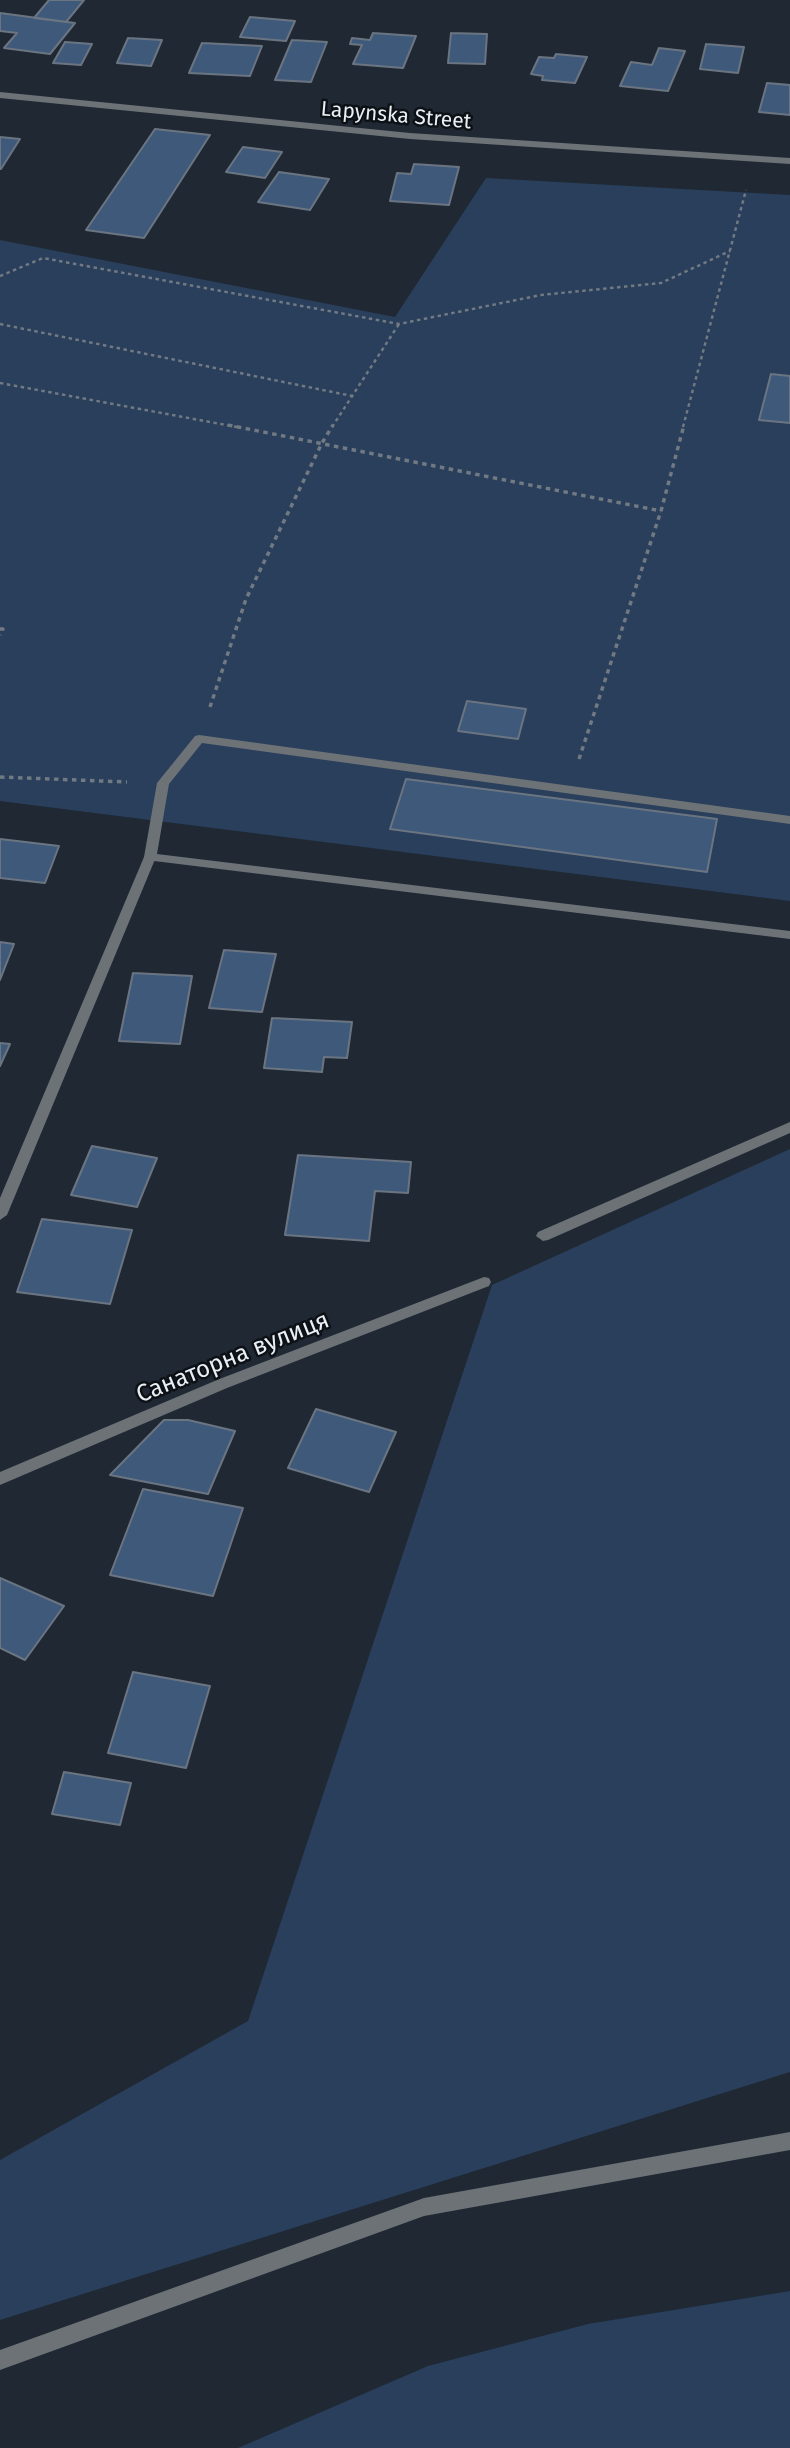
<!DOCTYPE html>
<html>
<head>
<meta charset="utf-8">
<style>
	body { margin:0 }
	canvas { display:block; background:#1f2833 }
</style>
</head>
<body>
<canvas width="790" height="2448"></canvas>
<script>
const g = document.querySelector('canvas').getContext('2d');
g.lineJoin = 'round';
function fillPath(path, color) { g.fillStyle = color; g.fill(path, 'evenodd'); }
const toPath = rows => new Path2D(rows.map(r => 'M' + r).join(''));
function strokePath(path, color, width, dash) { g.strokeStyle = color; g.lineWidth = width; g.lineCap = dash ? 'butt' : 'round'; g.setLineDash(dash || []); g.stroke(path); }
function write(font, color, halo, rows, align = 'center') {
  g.font = font + ' "Fira Sans",sans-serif'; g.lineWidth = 5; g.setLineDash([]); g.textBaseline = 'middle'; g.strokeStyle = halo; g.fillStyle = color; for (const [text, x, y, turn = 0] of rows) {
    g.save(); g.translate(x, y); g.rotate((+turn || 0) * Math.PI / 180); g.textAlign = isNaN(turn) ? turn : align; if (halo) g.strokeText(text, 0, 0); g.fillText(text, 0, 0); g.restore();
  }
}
fillPath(toPath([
	[486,178,790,195,790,901,0,801,0,240,395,317],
	[790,1149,790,2072,0,2320,0,2160,248,2021,492,1285],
	[790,2291,790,2448,238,2448,428,2366,588,2324]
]), '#293f5b');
const building = toPath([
	[49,0,84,0,66,22,34,18,49,0],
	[0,13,75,23,50,54,4,48,17,33,0,31,0,13],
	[250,17,295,21,286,41,240,37,250,17],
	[373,33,416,36,403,68,353,64,362,45,350,44,352,38,370,40,373,33],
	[451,33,487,34,485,64,448,63,451,33],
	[128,38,162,40,151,66,117,63,128,38],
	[292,40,327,42,311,82,275,80,292,40],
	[65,42,92,44,81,65,53,63,65,42],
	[202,43,262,46,250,76,189,73,202,43],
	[706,44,744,47,738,73,700,69,706,44],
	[659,48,685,51,668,91,620,86,631,62,652,65,659,48],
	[556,54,587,57,575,83,542,80,543,76,531,74,539,57,554,58,556,54],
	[767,83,790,85,790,115,759,112,767,83],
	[155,129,210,135,144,238,86,230,155,129],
	[0,137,20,139,1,169,0,169,0,137],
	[243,147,282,152,265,178,226,172,243,147],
	[414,164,459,167,449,205,390,201,397,173,411,174,414,164],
	[279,172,329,179,310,210,258,202,279,172],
	[771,374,790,376,790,423,759,420,771,374],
	[467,701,526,709,518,739,458,731,467,701],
	[406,779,717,819,707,872,390,829,406,779],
	[0,839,59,846,45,883,0,878,0,839],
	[0,942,14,944,0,980,0,942],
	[224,950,276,954,262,1012,209,1008,224,950],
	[133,973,192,976,180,1044,119,1041,133,973],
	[272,1018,352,1022,347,1058,324,1057,322,1072,264,1068,272,1018],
	[0,1043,10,1044,0,1066,0,1043],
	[92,1146,157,1158,137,1207,71,1195,92,1146],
	[298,1155,411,1162,408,1193,375,1191,369,1241,285,1235,298,1155],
	[42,1219,132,1230,110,1304,17,1292,42,1219],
	[316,1409,396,1432,369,1492,288,1468,316,1409],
	[164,1420,188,1420,235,1431,208,1494,110,1475,164,1420],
	[143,1489,243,1508,213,1596,110,1575,143,1489],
	[0,1578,64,1606,25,1660,0,1648,0,1578],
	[133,1672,210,1686,186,1768,108,1753,133,1672],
	[64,1772,131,1783,120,1825,52,1814,64,1772]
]);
fillPath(building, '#3e597a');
strokePath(building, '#6b7582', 2);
strokePath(toPath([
	[0,276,43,258,399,324,541,295,661,283,730,251],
	[0,324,352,396],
	[0,383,237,427],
	[332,427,399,324],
	[683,427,746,190]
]), '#717982', 2.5, [3.5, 3.5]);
strokePath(toPath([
	[228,425,661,511],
	[0,629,3,629,0,635],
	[210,707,246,599,322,443,333,425],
	[579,759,661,511,684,425],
	[0,777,127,782]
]), '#717982', 3.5, [4.5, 4.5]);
fillPath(toPath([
	[199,735,790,816,790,824,202,743,169,784,157,854,790,931,790,939,146,860,144,857,157,783,195,736,199,735],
	[790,1122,790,1133,548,1240,543,1241,536,1236,538,1232,790,1122]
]), '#6d7277');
fillPath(toPath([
	[0,92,410,133,790,158,790,164,410,139,0,98,0,92],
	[150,853,156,857,7,1215,0,1220,0,1198,144,857,150,853],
	[484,1277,489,1278,491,1282,489,1286,227,1388,0,1485,0,1472,217,1380,484,1277],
	[790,2132,790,2150,424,2216,0,2370,0,2350,424,2198,790,2132]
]), '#6d7277');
write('21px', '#e9eff6', '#0d1115', [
	["Lapynska Street",396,116,5]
]);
write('24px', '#e9eff6', '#0d1115', [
	["Санаторна вулиця",233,1358,-22]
]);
</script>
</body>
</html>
